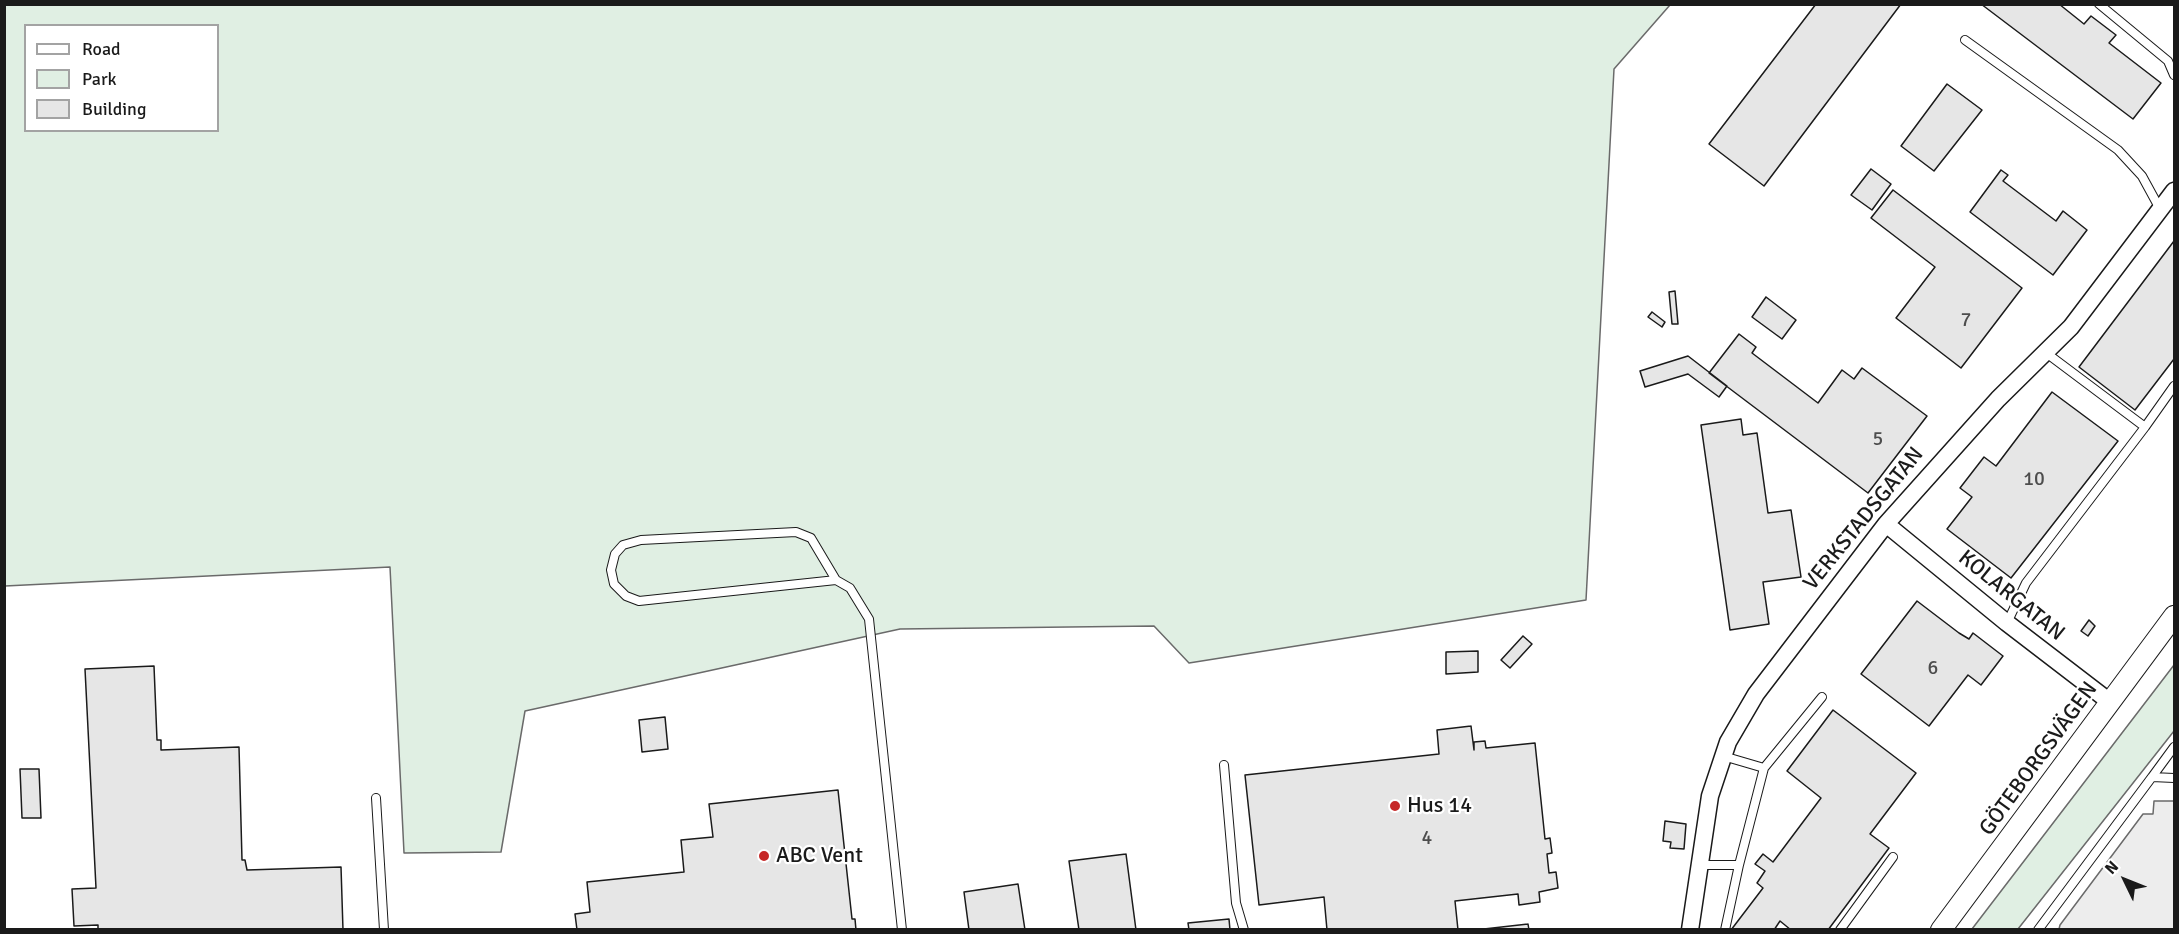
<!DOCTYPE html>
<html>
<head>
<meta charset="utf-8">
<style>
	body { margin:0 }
	#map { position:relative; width:2179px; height:934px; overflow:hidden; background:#fff; font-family:Signika,sans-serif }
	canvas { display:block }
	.frame { position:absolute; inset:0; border:6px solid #1a1a1a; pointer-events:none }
	.legend { position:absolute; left:24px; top:24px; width:195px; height:108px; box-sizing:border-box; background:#fff; border:2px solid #a3a3a3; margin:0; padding:8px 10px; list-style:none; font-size:18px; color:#1a1a1a }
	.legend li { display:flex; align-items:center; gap:12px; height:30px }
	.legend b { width:30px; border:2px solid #a3a3a3 }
	.north { position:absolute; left:2095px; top:850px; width:60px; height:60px; -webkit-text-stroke:4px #fff; paint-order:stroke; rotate:313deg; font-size:16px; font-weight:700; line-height:24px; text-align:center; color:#1a1a1a }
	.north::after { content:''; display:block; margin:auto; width:21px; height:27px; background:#1a1a1a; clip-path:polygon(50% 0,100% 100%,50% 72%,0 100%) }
</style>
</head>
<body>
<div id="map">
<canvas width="2179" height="934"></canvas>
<div class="frame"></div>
<ul class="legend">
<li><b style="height:8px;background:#fff"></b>Road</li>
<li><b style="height:16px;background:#e0efe3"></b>Park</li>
<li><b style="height:16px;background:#e6e6e6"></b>Building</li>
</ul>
<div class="north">N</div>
</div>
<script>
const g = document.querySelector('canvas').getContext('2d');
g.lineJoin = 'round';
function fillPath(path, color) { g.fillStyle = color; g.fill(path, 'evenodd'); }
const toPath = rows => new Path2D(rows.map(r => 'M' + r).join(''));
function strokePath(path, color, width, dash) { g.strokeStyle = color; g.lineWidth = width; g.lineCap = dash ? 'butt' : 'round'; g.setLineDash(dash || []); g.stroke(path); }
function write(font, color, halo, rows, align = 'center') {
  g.font = font + ' Signika,sans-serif'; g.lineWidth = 4.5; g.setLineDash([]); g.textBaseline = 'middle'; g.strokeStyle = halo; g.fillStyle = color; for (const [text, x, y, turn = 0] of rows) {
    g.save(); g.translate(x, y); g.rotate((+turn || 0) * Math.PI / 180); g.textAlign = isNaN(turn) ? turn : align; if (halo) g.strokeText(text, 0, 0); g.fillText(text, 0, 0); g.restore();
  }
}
const green = toPath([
	[5,5,1670,5,1614,69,1586,600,1189,663,1154,626,900,629,525,711,501,852,404,853,390,567,5,586,5,5],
	[26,26,218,26,218,130,26,130,26,26],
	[2174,665,2174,731,2018,929,1972,929,2174,665]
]);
fillPath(green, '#e0efe3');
strokePath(green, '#6a6a6a', 1.5);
const parking = toPath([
	[2154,801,2174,801,2174,929,2059,929,2060,925,2143,814,2153,814,2154,801]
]);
fillPath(parking, '#ededed');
strokePath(parking, '#6a6a6a', 1.5);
const building = toPath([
	[1816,4,1901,4,1764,186,1709,144,1816,4],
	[1981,4,2059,4,2084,24,2091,16,2116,35,2109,43,2161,83,2133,119,1981,4],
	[1947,84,1982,110,1934,171,1901,146,1947,84],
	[1871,169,1891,184,1872,210,1851,195,1871,169],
	[2001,170,2008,175,2003,181,2056,221,2063,211,2087,230,2053,275,1970,212,2001,170],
	[1893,190,2022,288,1961,368,1896,318,1935,267,1871,218,1893,190],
	[2174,241,2174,359,2135,410,2079,367,2174,241],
	[1675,291,1678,324,1672,324,1669,292,1675,291],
	[1766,297,1796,320,1782,339,1752,317,1766,297],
	[1652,312,1665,322,1662,327,1648,317,1652,312],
	[1739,334,1756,347,1752,353,1818,403,1842,370,1854,379,1862,368,1927,416,1868,493,1709,373,1739,334],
	[1688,356,1727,386,1719,397,1688,374,1645,387,1640,371,1688,356],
	[2052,392,2118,441,2011,578,1947,529,1972,497,1960,488,1984,457,1996,466,2052,392],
	[1741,419,1743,435,1757,433,1768,513,1791,510,1801,577,1763,582,1769,624,1730,630,1701,425,1741,419],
	[1917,601,1959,633,1969,639,1973,633,2003,656,1981,685,1968,675,1929,726,1861,674,1917,601],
	[2089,620,2095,626,2088,636,2081,631,2089,620],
	[1523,636,1532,644,1510,668,1501,660,1523,636],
	[1478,651,1478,672,1446,674,1446,652,1478,651],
	[154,666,157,740,161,740,161,750,239,747,242,860,245,860,247,870,341,867,343,930,98,930,98,925,74,926,72,889,96,888,85,669,154,666],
	[1833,710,1916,773,1870,834,1889,848,1828,930,1791,930,1780,921,1774,930,1731,930,1763,888,1757,883,1765,871,1755,864,1763,854,1773,862,1821,798,1787,771,1833,710],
	[665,717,668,749,642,752,639,720,665,717],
	[1471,726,1474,750,1474,742,1485,741,1486,748,1535,743,1545,839,1550,838,1552,853,1547,854,1549,873,1556,872,1558,888,1539,892,1540,902,1519,905,1518,894,1455,901,1458,930,1327,930,1324,897,1259,905,1245,775,1439,754,1437,730,1471,726],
	[20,769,39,769,41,818,22,818,20,769],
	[838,790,852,919,855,919,856,930,577,930,575,914,590,912,587,882,684,872,681,840,713,837,709,804,838,790],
	[1665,821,1686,824,1684,849,1670,848,1671,842,1663,841,1665,821],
	[1126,854,1136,930,1079,930,1069,861,1126,854],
	[1018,884,1025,930,969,930,964,892,1018,884],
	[1229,919,1230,930,1189,930,1188,923,1229,919],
	[1528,924,1529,930,1475,930,1528,924]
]);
fillPath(building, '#e6e6e6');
strokePath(building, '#1a1a1a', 1.5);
const service = toPath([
	[2099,4,2168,61,2174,75],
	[1965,40,2118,150,2142,176,2160,209],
	[2045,352,2145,427,2174,386],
	[836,580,639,601,626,596,614,584,611,570,615,554,623,545,641,540,796,532,811,538,836,580,850,588,869,619,902,930],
	[2007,623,2026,583,2145,427],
	[1224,765,1236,903,1244,930],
	[1764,768,1822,697],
	[2152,777,2174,747],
	[376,798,384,930],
	[1701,865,1739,865,1764,768,1723,756],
	[1725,930,1739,865],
	[1840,930,1893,857],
	[2038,930,2152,777,2174,778]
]);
const minor = toPath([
	[1886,524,2007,623,2110,702],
	[1690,930,1710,796,1728,742,1756,694,1886,524,1998,399,2071,327,2174,191]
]);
const tertiary = toPath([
	[1941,930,2174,616]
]);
strokePath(service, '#1a1a1a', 10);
strokePath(minor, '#1a1a1a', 19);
strokePath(tertiary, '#1a1a1a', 22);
strokePath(service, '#fff', 8);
strokePath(minor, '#fff', 16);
strokePath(tertiary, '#fff', 20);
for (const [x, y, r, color] of [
	[1395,806,6,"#c62828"],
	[764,856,6,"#c62828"]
]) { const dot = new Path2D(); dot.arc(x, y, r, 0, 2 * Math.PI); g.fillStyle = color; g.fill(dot); strokePath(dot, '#fff', 2); }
write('20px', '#4d4d4d', null, [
	["7",1966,321],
	["5",1878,440],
	["10",2034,480],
	["6",1933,669],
	["4",1427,839]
]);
write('22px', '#1a1a1a', '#fff', [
	["VERKSTADSGATAN",1864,519,-51],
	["KOLARGATAN",2011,596,39],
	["GÖTEBORGSVÄGEN",2039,759,-54]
]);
write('22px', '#1a1a1a', '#fff', [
	["Hus 14",1407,806],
	["ABC Vent",776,856]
], 'left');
</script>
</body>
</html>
